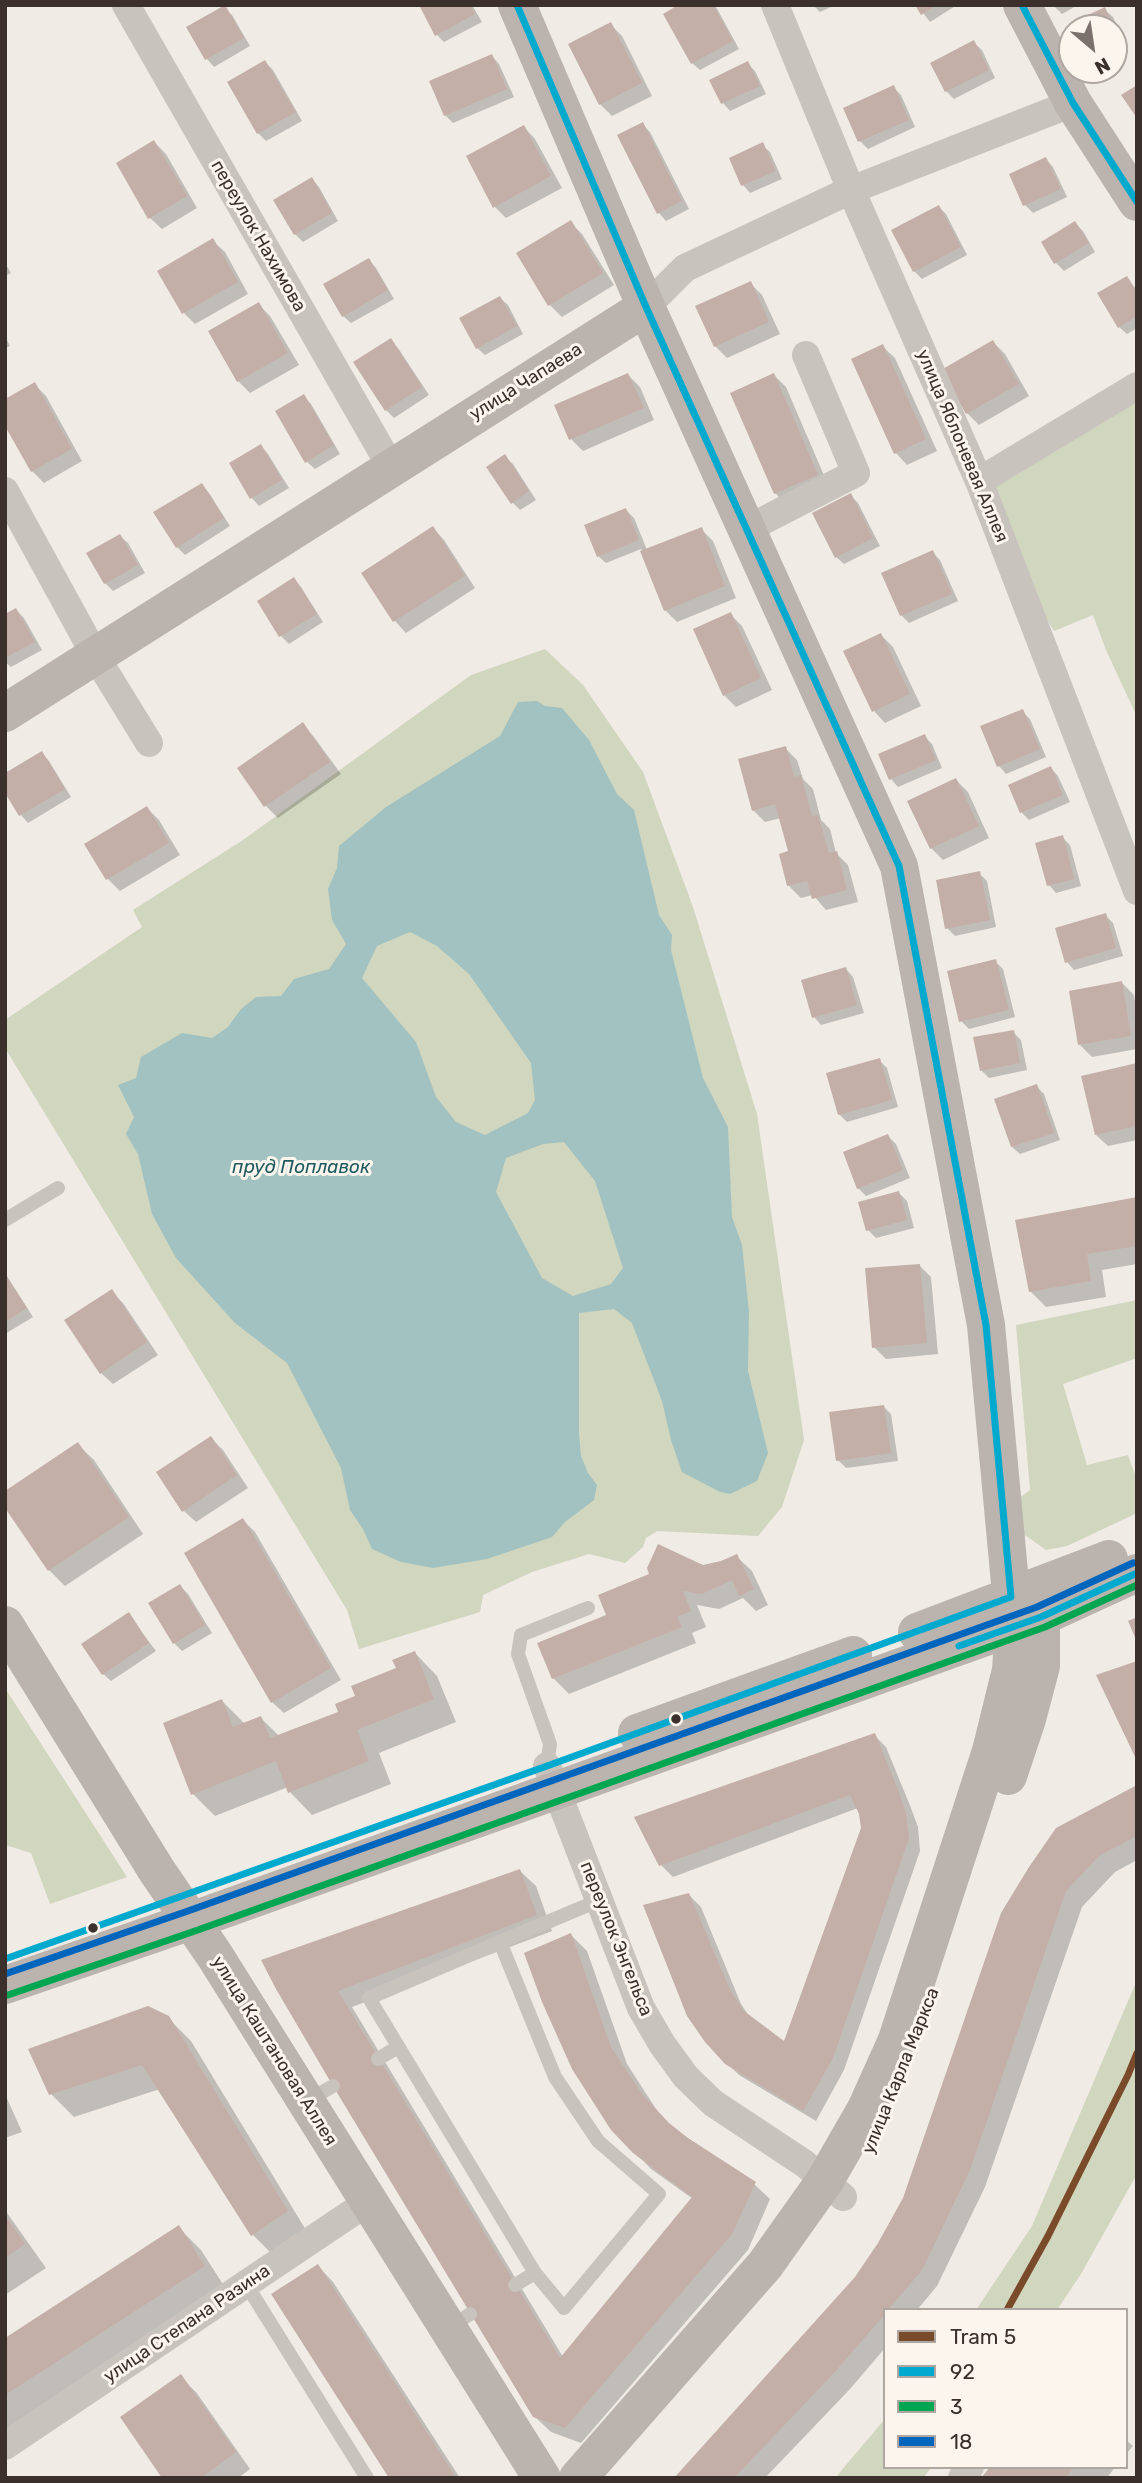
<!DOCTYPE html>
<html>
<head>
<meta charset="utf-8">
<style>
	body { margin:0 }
	#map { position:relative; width:1142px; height:2483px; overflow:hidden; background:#f0ebe5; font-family:Rubik,sans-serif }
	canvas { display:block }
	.frame { position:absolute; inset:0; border:7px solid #3b302b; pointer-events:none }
	.legend { position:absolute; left:883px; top:2308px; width:245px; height:161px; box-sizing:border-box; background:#fbf5ee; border:2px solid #aea6a0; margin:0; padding:9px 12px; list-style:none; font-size:21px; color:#3b302b }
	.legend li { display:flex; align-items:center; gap:14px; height:35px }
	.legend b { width:35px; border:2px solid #aea6a0 }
	.north { position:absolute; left:1058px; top:14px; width:70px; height:70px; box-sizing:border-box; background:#fbf5ee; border:2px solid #aea6a0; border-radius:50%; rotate:151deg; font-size:19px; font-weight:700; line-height:28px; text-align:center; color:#3b302b }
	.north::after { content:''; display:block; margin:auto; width:24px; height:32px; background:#7a716c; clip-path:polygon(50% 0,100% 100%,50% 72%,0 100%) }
</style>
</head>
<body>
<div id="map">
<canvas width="1142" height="2483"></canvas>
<div class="frame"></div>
<ul class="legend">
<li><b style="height:9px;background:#7a4b2a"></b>Tram 5</li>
<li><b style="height:9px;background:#00a9ce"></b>92</li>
<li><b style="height:9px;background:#00a651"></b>3</li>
<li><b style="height:9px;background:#0065bd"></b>18</li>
</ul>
<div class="north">N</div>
</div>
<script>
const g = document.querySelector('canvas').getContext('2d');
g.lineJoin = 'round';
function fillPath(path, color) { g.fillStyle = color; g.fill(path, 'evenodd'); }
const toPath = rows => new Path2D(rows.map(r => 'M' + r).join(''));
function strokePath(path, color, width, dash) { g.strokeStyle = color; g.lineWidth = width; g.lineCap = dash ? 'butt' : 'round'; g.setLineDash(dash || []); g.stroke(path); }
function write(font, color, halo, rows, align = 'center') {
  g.font = font + ' Rubik,sans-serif'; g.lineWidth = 6; g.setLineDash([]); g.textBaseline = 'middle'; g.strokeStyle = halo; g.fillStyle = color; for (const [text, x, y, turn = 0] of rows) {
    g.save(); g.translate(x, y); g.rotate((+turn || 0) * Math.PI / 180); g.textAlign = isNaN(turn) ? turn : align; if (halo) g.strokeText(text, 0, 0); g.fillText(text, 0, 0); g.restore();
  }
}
fillPath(toPath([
	[1137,398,1137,717,1106,650,1093,615,1054,631,1041,610,988,489],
	[545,649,583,685,643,772,693,907,757,1114,804,1440,782,1507,758,1536,657,1531,646,1538,643,1547,625,1563,589,1554,532,1572,483,1595,480,1612,359,1649,347,1610,5,1048,5,1020,142,927,133,910,243,840,471,675],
	[1137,1300,1137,1358,1063,1384,1087,1465,1128,1455,1137,1480,1137,1513,1067,1546,1046,1550,1022,1533,1018,1499,1030,1490,1016,1325],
	[5,1688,127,1877,50,1904,31,1853,5,1845],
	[1137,1980,1137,2174,1081,2274,1057,2310,976,2310,1032,2226],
	[885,2419,885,2467,932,2467,923,2478,835,2478]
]), '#d1d6bf');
fillPath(toPath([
	[537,701,545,706,562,708,589,740,617,794,634,810,659,915,672,935,671,950,703,1078,728,1127,732,1217,742,1245,749,1312,748,1371,768,1453,757,1481,730,1494,720,1492,682,1472,671,1440,662,1401,632,1323,614,1309,579,1313,579,1434,581,1456,588,1473,597,1485,594,1500,565,1522,552,1537,487,1559,433,1568,401,1562,372,1549,363,1529,350,1510,341,1468,287,1363,235,1323,176,1258,152,1214,138,1154,126,1134,134,1117,118,1085,136,1078,141,1057,182,1033,212,1038,228,1027,241,1009,256,997,281,996,294,979,329,969,346,944,332,920,328,889,337,868,339,846,386,807,500,736,518,702],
	[410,932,437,946,469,974,531,1063,535,1100,528,1113,485,1135,456,1122,436,1097,416,1042,362,978,377,946],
	[564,1142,595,1181,623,1268,611,1284,573,1296,542,1278,496,1192,506,1158,543,1144]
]), '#a1c2c1');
fillPath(toPath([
	[421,5,472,5,482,22,444,42,437,35],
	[682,5,715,5,739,49,700,70,692,63],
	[813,5,835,5,820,12],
	[917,5,957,5,930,22],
	[1053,5,1078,5,1062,14],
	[224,8,232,15,250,46,214,67,207,59,189,28],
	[1105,10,1113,17,1122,39,1114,43,1114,28,1078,28],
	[610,24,622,36,652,96,612,116,600,104],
	[974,43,982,50,995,78,954,99,946,91],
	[492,56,499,64,514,97,453,123,445,115],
	[265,62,273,70,302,121,266,141,258,133,229,82],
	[747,63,755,71,766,94,730,111,723,103],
	[893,87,901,95,915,127,868,149,860,141],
	[642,124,650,132,689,209,666,221,659,213,620,136],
	[524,127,535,139,562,188,506,218,494,206],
	[154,142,166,154,197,208,162,229,150,218],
	[762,145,770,152,782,179,750,193,743,185],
	[1046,159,1053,167,1067,197,1033,213,1025,205,1011,175],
	[312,179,319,187,338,221,303,242,295,234],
	[939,207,946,214,967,255,922,279,914,271],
	[570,222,582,234,614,285,562,317,550,305],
	[1075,223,1083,231,1095,252,1064,271,1056,263,1043,242],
	[213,241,225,252,248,294,195,324,183,312],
	[369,260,376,268,394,299,351,323,343,316],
	[5,263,11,273,5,276],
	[1126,278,1137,290,1137,328,1127,334,1119,327],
	[750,283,762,295,780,334,727,358,715,346],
	[500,298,508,305,523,334,485,355,477,348],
	[258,304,270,316,299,365,250,393,238,381,210,331],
	[5,336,10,346,5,348],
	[391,341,398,348,429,395,394,418,386,410],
	[993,342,1005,354,1029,396,979,425,967,413,943,371],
	[883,347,895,358,937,451,907,465,896,453],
	[628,375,640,387,654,420,583,451,571,439],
	[774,375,786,387,829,487,787,505,775,493],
	[34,384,46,396,82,461,44,483,32,471],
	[303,396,311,404,340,454,315,469,307,462],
	[261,446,268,454,289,488,259,506,252,498,231,464],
	[505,457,513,464,536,500,520,510,512,502],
	[202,485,209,493,230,526,185,555,177,547],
	[850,495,858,503,880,546,844,564,836,557],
	[626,510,634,518,647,550,701,529,713,541,736,598,677,622,665,610,641,549,606,563,598,556],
	[433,528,444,540,475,588,406,633,395,621,364,573],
	[120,536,128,543,145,573,113,591,105,583],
	[932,552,940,560,958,601,909,623,901,615],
	[294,579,301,587,323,622,289,644,281,636,259,601],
	[16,610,24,618,42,650,11,667,5,662,5,616],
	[730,614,742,626,772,690,736,707,724,695],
	[881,635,893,647,921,706,885,723,874,711],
	[1022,711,1030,719,1046,757,1006,774,999,766,982,727],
	[302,725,314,737,341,774,278,818,266,806,240,768],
	[924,736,932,744,942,768,898,787,891,779,880,755],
	[785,748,797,760,803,779,813,789,821,820,830,829,836,853,848,865,858,902,826,910,813,895,801,898,789,886,781,855,790,852,781,818,765,822,753,810],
	[42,753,49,761,71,797,28,823,21,815,5,790],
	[1051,768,1058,776,1070,802,1029,820,1021,812],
	[956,780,968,792,989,838,943,860,931,848],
	[147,808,159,820,180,855,120,891,108,879,87,844],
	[1062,837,1070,845,1081,886,1056,893,1049,885],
	[979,873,987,881,996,927,955,936,947,928],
	[1105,915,1113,923,1123,956,1074,970,1067,962],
	[995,961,1003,969,1015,1017,969,1029,961,1021],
	[846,969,853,977,864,1013,821,1025,814,1017],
	[1122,983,1134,995,1137,1014,1137,1049,1092,1057,1080,1045],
	[1013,1032,1021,1040,1027,1070,989,1078,981,1070],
	[879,1060,887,1068,898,1107,847,1122,839,1114],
	[1137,1064,1137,1140,1108,1146,1096,1135],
	[1036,1086,1044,1094,1060,1140,1020,1154,1012,1147],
	[888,1136,896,1144,910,1178,866,1196,858,1188],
	[899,1193,907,1201,914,1228,876,1238,868,1230],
	[1137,1199,1137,1264,1102,1270,1106,1297,1046,1307,1030,1291],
	[919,1265,931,1277,938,1354,886,1359,874,1347],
	[5,1273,33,1317,5,1334],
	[111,1291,123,1303,158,1355,113,1384,101,1373],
	[884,1407,891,1414,898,1461,846,1468,838,1460],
	[211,1438,223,1450,248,1488,196,1522,184,1511],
	[78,1445,94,1460,143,1534,65,1586,49,1570],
	[243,1520,255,1532,341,1680,284,1713,272,1702],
	[736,1556,752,1571,768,1605,756,1611,743,1598,719,1609,697,1605,706,1627,692,1633,696,1643,569,1694,553,1678,608,1616,703,1566,722,1562],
	[180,1586,188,1594,212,1633,182,1651,174,1643],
	[128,1614,156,1651,111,1681,103,1674],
	[415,1653,437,1676,456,1722,379,1753,391,1784,312,1815,290,1792,288,1787,215,1816,193,1794,222,1701,245,1724,261,1718,279,1736,340,1713,358,1697,398,1669],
	[874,1735,886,1747,911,1808,918,1827,920,1851,844,2070,816,2121,739,2075,726,2062,689,1895,701,1907,741,2004,751,2019,785,2044,863,1828,858,1808,673,1877,661,1865],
	[1137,1787,1137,1860,1115,1872,1082,1907,985,2187,937,2286,917,2310,885,2310,885,2348,850,2389,765,2478,676,2478,856,2278,879,2244,904,2199,1002,1914],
	[520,1871,536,1886,552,1931,352,2007,563,2357,693,2199,651,2169,613,2129,571,1935,587,1951,627,2064,658,2112,673,2128,754,2184,770,2199,748,2250,581,2443,551,2432,534,2416,277,1988],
	[168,2018,191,2041,309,2235,275,2257,253,2235,160,2089,74,2117,51,2094],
	[5,2094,22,2132,5,2138],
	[5,2210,46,2268,5,2295],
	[179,2228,201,2250,226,2289,5,2432,5,2340],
	[318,2266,333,2282,460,2478,391,2478],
	[180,2377,196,2392,250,2469,238,2478,164,2478],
	[1126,2440,1133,2446,1126,2454],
	[992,2467,1115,2467,1107,2478,983,2478]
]), '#0003');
fillPath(toPath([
	[225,5,244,38,205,60,186,27],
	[419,5,470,5,475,14,435,36],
	[678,5,713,5,733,41,691,64,663,14],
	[915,5,937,5,921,15],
	[1105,7,1114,28,1076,28,1073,22],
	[611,22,642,83,599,105,568,44],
	[974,40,989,70,945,92,930,63],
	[492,54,507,89,444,116,429,81],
	[265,60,296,112,257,134,227,82],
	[748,61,760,86,721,104,709,80],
	[894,85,909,120,858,142,843,108],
	[1137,85,1137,118,1121,95],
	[643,122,682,201,657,214,617,135],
	[524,125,551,176,493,208,466,156],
	[154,140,187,196,148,219,116,163],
	[763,142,776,171,741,186,729,158],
	[1046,157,1061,189,1023,206,1009,174],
	[312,177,332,213,294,235,273,200],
	[939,205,961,247,913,272,891,230],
	[571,220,603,273,548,306,516,253],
	[1075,221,1089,243,1054,264,1041,242],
	[213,238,238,282,182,314,157,271],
	[369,258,388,290,342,317,323,284],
	[1127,276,1137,292,1137,316,1118,328,1097,293],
	[751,281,769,322,714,347,695,306],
	[500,296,517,326,476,349,459,318],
	[259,302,288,353,237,382,208,331],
	[391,338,422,387,385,411,353,362],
	[993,340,1019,384,966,414,941,370],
	[883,344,926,439,894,454,851,359],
	[628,373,644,408,569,440,554,405],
	[774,373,818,475,774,494,730,393],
	[35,382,72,449,31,472,5,426,5,399],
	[304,394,334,445,305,463,275,411],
	[261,444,282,480,250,499,229,463],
	[505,454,529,491,511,504,486,467],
	[202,483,224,518,176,548,153,512],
	[851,493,873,538,835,558,812,513],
	[626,508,639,540,597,557,584,525],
	[433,526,465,576,393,622,361,573],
	[702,527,725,586,664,611,640,551],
	[120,534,138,565,104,584,86,553],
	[933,550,952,594,900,616,881,573],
	[294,577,317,614,279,637,257,601],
	[16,608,35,642,5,658,5,614],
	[731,612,761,678,723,696,693,629],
	[881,633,910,694,872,712,843,651],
	[1023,709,1040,749,997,767,980,726],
	[303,722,330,762,264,807,237,768],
	[925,734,936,760,889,780,878,754],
	[786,746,794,777,801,775,812,816,818,815,829,853,837,851,847,890,812,899,807,881,787,886,779,854,788,851,775,804,752,811,738,759],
	[42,751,65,789,19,816,5,793,5,773],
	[1051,766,1063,795,1020,813,1008,785],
	[956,778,979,826,930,849,907,801],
	[147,806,169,843,106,880,84,844],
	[1063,835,1074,879,1047,886,1035,843],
	[980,871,990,920,945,929,936,880],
	[1106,913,1116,948,1065,963,1055,928],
	[996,959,1009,1010,959,1022,947,971],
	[846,967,857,1005,812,1018,801,980],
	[1122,981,1131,1036,1078,1045,1069,991],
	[1014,1030,1020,1063,980,1071,973,1037],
	[880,1058,892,1100,838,1115,826,1073],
	[1137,1063,1137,1126,1095,1135,1081,1076],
	[1037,1084,1054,1133,1011,1147,994,1099],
	[888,1134,903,1170,857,1189,843,1152],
	[899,1191,907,1220,866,1231,858,1202],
	[1137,1197,1137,1246,1087,1254,1091,1281,1029,1292,1015,1220],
	[920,1264,927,1343,872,1348,865,1268],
	[5,1274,27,1308,5,1322],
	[112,1289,147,1342,100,1374,64,1320],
	[884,1405,891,1453,836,1461,829,1412],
	[211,1436,237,1475,182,1512,156,1472],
	[78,1442,129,1517,48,1571,5,1508,5,1491],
	[243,1518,331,1668,271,1703,184,1553],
	[658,1544,703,1565,721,1561,737,1554,754,1589,739,1596,732,1580,702,1594,683,1591,691,1611,677,1617,682,1627,552,1679,537,1643,606,1615,598,1595,649,1574,647,1568],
	[180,1584,205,1625,173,1644,148,1603],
	[129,1612,149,1643,102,1675,81,1644],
	[1137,1617,1137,1642,1128,1621],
	[415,1651,434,1699,357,1730,369,1761,288,1793,276,1761,191,1795,163,1723,222,1699,233,1727,261,1716,270,1738,338,1712,335,1704,355,1696,351,1686,396,1668,392,1660],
	[1137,1661,1137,1761,1096,1675],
	[875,1733,900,1795,906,1814,909,1838,833,2058,803,2111,725,2064,705,2042,687,2016,643,1905,689,1893,730,1990,744,2011,784,2041,861,1828,859,1814,850,1795,659,1866,634,1817],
	[1137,1785,1137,1836,1099,1856,1066,1891,970,2170,922,2270,888,2310,885,2310,885,2314,834,2373,734,2478,674,2478,855,2277,878,2243,903,2198,1001,1913,1029,1867,1056,1828],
	[520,1869,537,1915,338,1991,560,2358,692,2197,633,2153,611,2130,572,2069,542,2002,524,1953,571,1933,611,2047,642,2094,669,2123,688,2138,756,2182,732,2234,565,2428,533,2417,333,2086,276,1989,261,1960],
	[148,2006,169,2016,288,2211,251,2236,142,2065,49,2095,28,2049],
	[5,2215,25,2244,5,2258],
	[179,2225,205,2266,5,2395,5,2338],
	[318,2264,428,2434,456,2478,389,2478,271,2294],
	[181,2374,236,2452,201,2478,162,2478,120,2417],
	[990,2467,1074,2467,1066,2478,981,2478]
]), '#c3afa7');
strokePath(toPath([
	[5,1220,58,1188],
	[547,1766,550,1744,518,1654,521,1635,588,1608],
	[500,1942,555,2077,598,2141,659,2194,564,2308,535,2273,369,1998,500,1942,600,1900],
	[378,2059,398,2047],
	[307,2101,333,2086],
	[246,2284,367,2478],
	[515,2285,535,2273],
	[449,2328,470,2314]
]), '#c9c3be', 14);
strokePath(toPath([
	[126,5,391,467],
	[775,5,851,190,979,481,1137,891],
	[646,307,685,268,851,190,1073,103],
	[979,481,1137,386],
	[5,491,96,657,149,743],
	[747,529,856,473,806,355],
	[547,1766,641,2008,662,2044,686,2077,713,2103,805,2164,843,2197],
	[5,2446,368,2202],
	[962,2478,970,2467]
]), '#c9c3be', 28);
strokePath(toPath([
	[517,5,646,307,899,866,986,1325,1014,1626,1011,1670,991,1751,897,2040,866,2109,824,2182,765,2265,578,2478],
	[1022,5,1073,103,1137,202],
	[5,713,646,307],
	[5,1625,157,1871,215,1956,542,2478],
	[917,1632,1109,1559],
	[637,1733,853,1655],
	[1008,1776,1027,1719,1041,1666,1041,1617,1034,1594],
	[5,1985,191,1921,1041,1617,1137,1573]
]), '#bab3ae', 38);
strokePath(toPath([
	[1022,5,1073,103,1137,202],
	[959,1646,1041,1617,1137,1573],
	[5,1959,547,1766,1011,1597,986,1325,899,866,646,307,517,5]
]), '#00a9ce', 7);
strokePath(toPath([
	[8,1995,195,1931,1045,1627,1137,1585]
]), '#00a651', 7);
strokePath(toPath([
	[5,1974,188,1911,1037,1607,1133,1563]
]), '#0065bd', 7);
strokePath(toPath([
	[1007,2310,1048,2236,1128,2075,1137,2053]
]), '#7a4b2a', 7);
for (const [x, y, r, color] of [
	[676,1719,6,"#3b302b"],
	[93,1928,6,"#3b302b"]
]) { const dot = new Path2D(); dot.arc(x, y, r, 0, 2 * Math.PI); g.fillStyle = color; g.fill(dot); strokePath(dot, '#fbf5ee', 2.5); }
write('18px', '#3b302b', '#fbf5ee', [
	["переулок Нахимова",258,236,60],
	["улица Чапаева",526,382,-32],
	["улица Яблоневая Аллея",962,446,67],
	["переулок Энгельса",616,1939,68],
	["улица Каштановая Аллея",274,2051,58],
	["улица Карла Маркса",901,2071,-68],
	["улица Степана Разина",187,2324,-34]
]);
write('italic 19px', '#1f5a5e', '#fbf5ee', [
	["пруд Поплавок",301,1168]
]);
</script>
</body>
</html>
